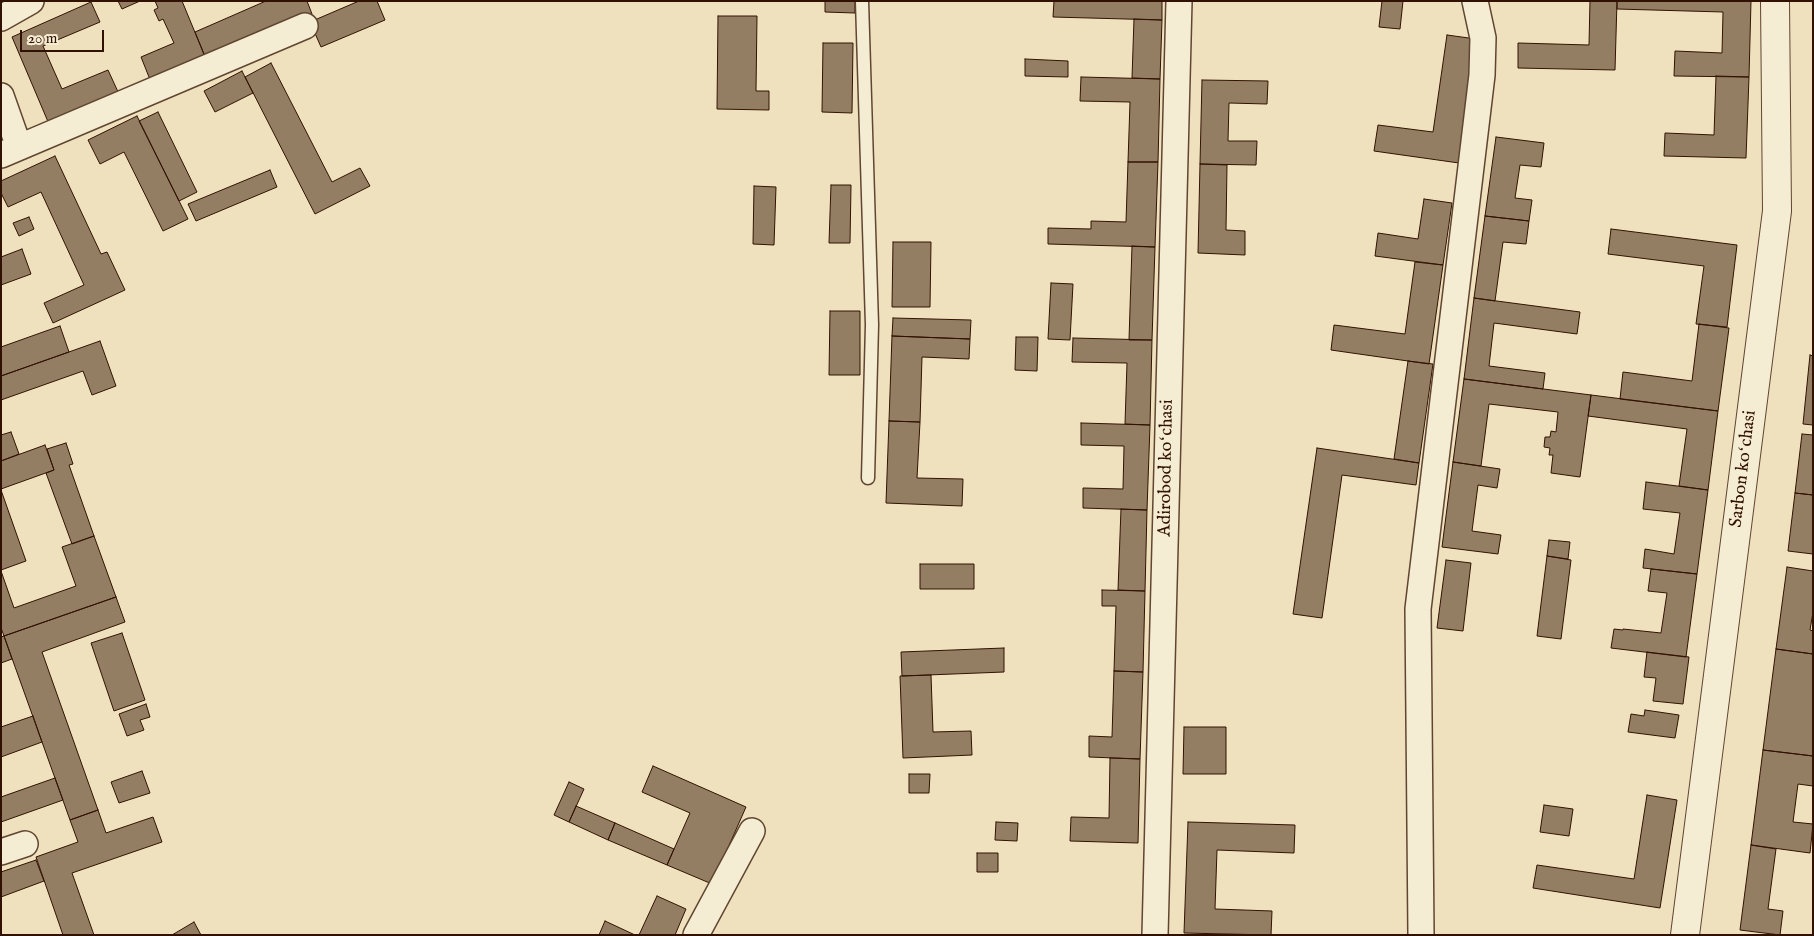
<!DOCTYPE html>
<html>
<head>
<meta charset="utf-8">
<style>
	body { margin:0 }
	#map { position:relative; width:1814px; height:936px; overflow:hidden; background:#efe1bd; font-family:"IM FELL English",serif }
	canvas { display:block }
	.frame { position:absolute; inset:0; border:2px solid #311202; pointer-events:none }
	.scale { position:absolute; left:20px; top:30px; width:84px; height:22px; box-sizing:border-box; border:2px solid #311202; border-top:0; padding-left:6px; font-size:15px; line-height:18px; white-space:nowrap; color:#311202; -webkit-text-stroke:4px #f5ecd4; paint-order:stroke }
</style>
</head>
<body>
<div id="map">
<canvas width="1814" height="936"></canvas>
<div class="frame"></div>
<div class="scale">20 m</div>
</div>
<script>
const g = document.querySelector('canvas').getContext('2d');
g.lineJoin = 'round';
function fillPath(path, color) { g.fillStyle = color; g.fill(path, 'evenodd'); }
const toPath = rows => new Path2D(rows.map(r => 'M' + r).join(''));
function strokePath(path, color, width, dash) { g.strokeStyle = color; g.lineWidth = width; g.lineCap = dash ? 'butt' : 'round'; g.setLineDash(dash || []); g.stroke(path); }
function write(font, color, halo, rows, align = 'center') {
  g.font = font + ' "IM FELL English",serif'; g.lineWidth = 4; g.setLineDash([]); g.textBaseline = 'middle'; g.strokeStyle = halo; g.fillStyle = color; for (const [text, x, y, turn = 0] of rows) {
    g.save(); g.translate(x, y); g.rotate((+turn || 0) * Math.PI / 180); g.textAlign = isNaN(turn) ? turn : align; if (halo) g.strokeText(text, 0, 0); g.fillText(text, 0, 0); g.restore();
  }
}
const building = toPath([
	[118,1,140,1,122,9,118,1],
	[155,1,182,1,206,59,151,82,141,57,174,43,163,19,159,21,154,10,158,8,155,1],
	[266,1,307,1,312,14,206,59,195,32,266,1],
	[359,1,377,1,385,20,321,47,310,22,359,1],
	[825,1,855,1,855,13,825,12,825,1],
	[1054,1,1162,1,1162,20,1053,17,1054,1],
	[1382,1,1403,1,1400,29,1379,27,1382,1],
	[1590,1,1617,1,1615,70,1518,68,1518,43,1589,45,1590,1],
	[1617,1,1751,1,1749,77,1674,76,1675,51,1722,53,1723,12,1617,9,1617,1],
	[91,2,100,22,43,46,62,89,108,70,119,94,49,124,12,37,91,2],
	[718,16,757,16,756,91,769,91,769,110,717,109,718,16],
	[1134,19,1162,20,1160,79,1132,78,1134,19],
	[1447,35,1476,39,1459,163,1374,151,1378,125,1433,132,1447,35],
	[823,43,853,43,852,113,822,112,823,43],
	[1025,59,1068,61,1068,77,1025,76,1025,59],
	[271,63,332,182,360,168,370,186,315,214,245,77,271,63],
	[242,71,253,93,215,112,204,91,242,71],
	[1716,76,1749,77,1746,158,1664,156,1665,133,1714,135,1716,76],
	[1081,77,1160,79,1158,162,1128,162,1130,102,1080,101,1081,77],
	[1202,80,1268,81,1267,104,1229,103,1228,141,1257,141,1256,165,1200,164,1202,80],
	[158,112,197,192,179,201,139,121,158,112],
	[137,116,188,219,163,231,124,152,100,164,88,140,137,116],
	[1496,137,1544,143,1541,167,1520,165,1515,198,1532,200,1529,221,1485,216,1496,137],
	[55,156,101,254,107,252,125,290,53,323,44,303,84,285,41,192,8,207,1,193,1,181,55,156],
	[1128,162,1158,162,1155,247,1048,244,1048,228,1091,229,1091,221,1126,222,1128,162],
	[1200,164,1227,165,1226,230,1245,231,1245,255,1198,253,1200,164],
	[270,170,277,187,196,221,188,204,270,170],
	[831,185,851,185,850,243,829,243,831,185],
	[754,186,776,187,774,245,753,244,754,186],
	[1424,199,1452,203,1443,265,1375,256,1378,233,1418,239,1424,199],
	[1485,216,1529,221,1526,244,1503,242,1495,301,1474,298,1485,216],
	[29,217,34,229,19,236,13,223,29,217],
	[1611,229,1737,245,1727,327,1696,324,1704,266,1608,254,1611,229],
	[893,242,931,242,930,307,892,307,893,242],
	[1132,246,1155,247,1152,340,1129,340,1132,246],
	[22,249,31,274,1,285,1,257,22,249],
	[1415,262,1443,265,1429,364,1331,350,1334,325,1405,334,1415,262],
	[1051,283,1073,284,1070,340,1048,339,1051,283],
	[1474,298,1580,312,1577,334,1494,323,1489,366,1545,373,1543,389,1464,379,1474,298],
	[830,311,860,311,860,375,829,375,830,311],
	[893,318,971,320,970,339,892,336,893,318],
	[1699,324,1729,328,1718,411,1620,399,1623,372,1692,381,1699,324],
	[60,326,69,352,1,376,1,347,60,326],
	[892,336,970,339,969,359,922,357,920,422,889,421,892,336],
	[1016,337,1038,337,1037,371,1015,370,1016,337],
	[1073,338,1152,340,1150,425,1125,424,1127,363,1072,362,1073,338],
	[100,341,116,386,92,395,83,371,1,400,1,376,100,341],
	[1810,355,1813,356,1813,425,1803,424,1810,355],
	[1408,361,1433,364,1419,463,1394,459,1408,361],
	[1464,379,1591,395,1580,477,1551,473,1553,455,1549,455,1550,448,1544,447,1545,437,1550,437,1551,431,1556,432,1558,412,1489,404,1481,466,1453,462,1464,379],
	[1591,395,1718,411,1708,490,1679,486,1687,429,1588,416,1591,395],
	[889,421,920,422,917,478,963,479,962,506,886,503,889,421],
	[1081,423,1150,425,1147,510,1083,508,1083,488,1123,489,1124,446,1081,445,1081,423],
	[11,432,19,454,1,461,1,435,11,432],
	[1802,434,1813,435,1813,495,1795,493,1802,434],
	[66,443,73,464,69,465,94,536,72,544,46,473,54,470,47,449,66,443],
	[45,445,54,470,1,489,1,461,45,445],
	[1317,448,1419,463,1416,485,1342,475,1322,618,1293,614,1317,448],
	[1453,462,1500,469,1497,488,1478,485,1472,531,1501,535,1498,554,1442,547,1453,462],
	[1646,482,1708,490,1697,574,1643,568,1645,549,1674,554,1680,513,1643,509,1646,482],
	[1,490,26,561,1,570,1,490],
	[1795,493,1813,495,1813,554,1788,551,1795,493],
	[1121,509,1147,510,1145,591,1118,590,1121,509],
	[94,536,116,597,4,636,1,628,1,571,14,608,76,586,62,547,94,536],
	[1549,540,1570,542,1568,559,1547,556,1549,540],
	[1547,556,1571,560,1561,639,1537,636,1547,556],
	[1446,560,1471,563,1463,631,1437,628,1446,560],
	[920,564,974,564,974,589,920,589,920,564],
	[1787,567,1813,571,1813,612,1810,630,1813,631,1813,654,1776,649,1787,567],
	[1651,569,1697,574,1686,657,1611,648,1614,629,1623,630,1623,629,1661,633,1667,593,1648,591,1651,569],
	[1102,590,1145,591,1143,672,1114,671,1116,606,1102,606,1102,590],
	[116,597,125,622,42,652,98,810,70,820,4,636,116,597],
	[122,633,145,700,114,711,91,643,122,633],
	[4,636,12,659,1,663,1,637,4,636],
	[1004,648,1004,672,902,676,901,652,1004,648],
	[1776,649,1813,654,1813,756,1763,750,1776,649],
	[1647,652,1689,657,1683,704,1653,701,1656,678,1644,677,1647,652],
	[1114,671,1143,672,1140,759,1089,757,1089,736,1112,737,1114,671],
	[931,675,933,732,971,731,972,755,903,758,900,676,931,675],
	[146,704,150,717,140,720,144,730,127,736,119,714,146,704],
	[1645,710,1679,715,1675,738,1628,732,1631,714,1644,716,1645,710],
	[33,716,42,742,1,757,1,727,33,716],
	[1184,727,1226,727,1226,774,1183,774,1184,727],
	[1763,750,1813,756,1813,786,1798,784,1793,822,1813,824,1810,853,1751,845,1763,750],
	[1110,758,1140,759,1138,843,1070,841,1071,817,1109,818,1110,758],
	[653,766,746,807,712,884,667,865,690,813,642,792,653,766],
	[142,771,150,793,119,803,111,782,142,771],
	[909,774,930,774,929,793,909,793,909,774],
	[55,778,63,800,1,822,1,797,55,778],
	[569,782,584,789,569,822,554,815,569,782],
	[1647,795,1677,800,1660,908,1533,888,1537,865,1634,879,1647,795],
	[1544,805,1573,809,1569,836,1540,832,1544,805],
	[576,806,615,823,608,840,569,822,576,806],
	[98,810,106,833,153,817,162,842,72,873,94,935,63,935,36,857,78,842,70,820,98,810],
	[996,822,1018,823,1017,841,995,840,996,822],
	[1188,822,1295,825,1294,853,1217,850,1215,909,1272,911,1271,935,1184,933,1188,822],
	[615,823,674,849,667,865,608,840,615,823],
	[1751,845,1776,849,1768,909,1783,911,1780,935,1740,930,1751,845],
	[977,853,998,853,998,872,977,872,977,853],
	[36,860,44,881,1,897,1,872,36,860],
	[657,896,686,909,675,935,639,935,657,896],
	[605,921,635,935,599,935,605,921],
	[194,922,201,935,172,935,194,922]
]);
fillPath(building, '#947e63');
strokePath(building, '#311202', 1);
const service = toPath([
	[862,1,872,325,868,478]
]);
const minor = toPath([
	[1,18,31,1],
	[1,96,19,147],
	[1,155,305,26],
	[1,852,25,844],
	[696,935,752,831],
	[1155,935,1179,1],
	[1421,935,1418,609,1482,75,1483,38,1475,1]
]);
const tertiary = toPath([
	[1685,935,1777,211,1775,1]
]);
strokePath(service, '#604631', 15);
strokePath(minor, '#604631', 28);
strokePath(tertiary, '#604631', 30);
strokePath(service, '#f5ecd4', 12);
strokePath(minor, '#f5ecd4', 25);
strokePath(tertiary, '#f5ecd4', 28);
write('18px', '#311202', '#f5ecd4', [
	["Adirobod koʻchasi",1167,468,-89],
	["Sarbon koʻchasi",1744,469,-83]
]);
</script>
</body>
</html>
